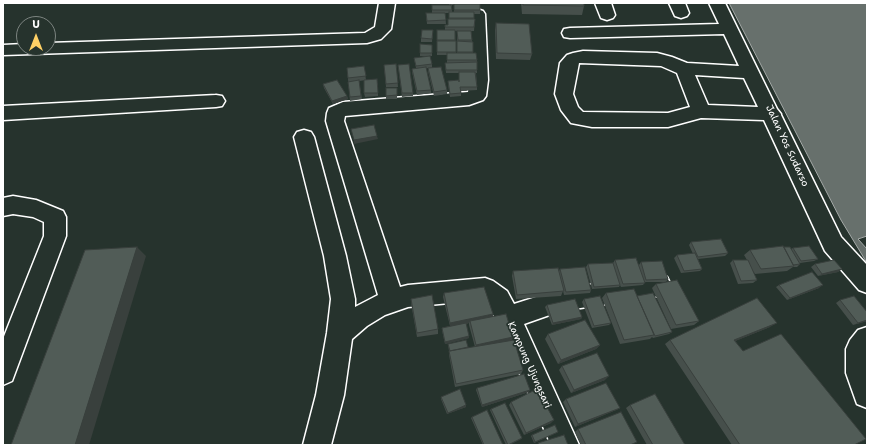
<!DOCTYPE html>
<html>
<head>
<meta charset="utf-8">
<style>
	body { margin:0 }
	#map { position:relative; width:870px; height:448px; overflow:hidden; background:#26332d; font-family:"Shantell Sans",sans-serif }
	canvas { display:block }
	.frame { position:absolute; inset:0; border:4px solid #fff; pointer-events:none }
	.north { position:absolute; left:16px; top:16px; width:40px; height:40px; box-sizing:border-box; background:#26332d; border:1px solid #7d8581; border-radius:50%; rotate:0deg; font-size:11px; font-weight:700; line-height:16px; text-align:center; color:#fff }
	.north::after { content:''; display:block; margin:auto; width:14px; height:18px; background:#ffd166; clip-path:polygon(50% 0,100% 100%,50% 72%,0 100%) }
</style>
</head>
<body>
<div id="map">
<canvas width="870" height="448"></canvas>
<div class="frame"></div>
<div class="north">U</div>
</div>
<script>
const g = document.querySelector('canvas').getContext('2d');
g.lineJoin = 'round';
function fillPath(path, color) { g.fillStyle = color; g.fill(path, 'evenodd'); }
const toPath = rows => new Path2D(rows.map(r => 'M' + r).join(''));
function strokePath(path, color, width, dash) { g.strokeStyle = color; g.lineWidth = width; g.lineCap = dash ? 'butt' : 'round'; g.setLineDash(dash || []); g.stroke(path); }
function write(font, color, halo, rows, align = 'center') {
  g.font = font + ' "Shantell Sans",sans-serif'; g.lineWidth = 3.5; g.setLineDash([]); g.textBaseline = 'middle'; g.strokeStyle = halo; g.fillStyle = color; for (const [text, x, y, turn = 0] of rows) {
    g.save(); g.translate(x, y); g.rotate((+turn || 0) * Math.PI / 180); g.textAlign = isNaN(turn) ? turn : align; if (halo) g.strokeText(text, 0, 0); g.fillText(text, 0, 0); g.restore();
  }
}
const water = toPath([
	[729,3,867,3,867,236,858,239,867,249,867,263,841,220,729,3]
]);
fillPath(water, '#67706c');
strokePath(water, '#a4a9a7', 1);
const minor = toPath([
	[379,3,395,3,391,29,381,39,367,43,3,55,3,45,24,44,24,48,48,48,48,43,365,33,375,27,379,3],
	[595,3,611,3,615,15,613,18,607,20,601,18,595,3],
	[669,3,685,3,689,13,687,16,681,18,675,16,669,3],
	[709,3,725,3,777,109,781,114,781,115,841,237,867,265,867,293,859,290,825,251,764,120,701,118,668,127,592,127,571,123,561,110,555,94,560,63,567,55,573,53,583,51,657,53,672,57,687,63,739,66,724,34,570,38,564,37,562,33,564,29,570,28,719,24,709,3],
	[579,63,661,66,677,73,690,107,668,113,583,112,578,107,573,94,579,63],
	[695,75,744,78,758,107,708,105,695,75],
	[477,9,483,11,485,14,488,80,486,96,483,100,469,105,345,116,344,121,400,287,408,285,485,278,493,281,507,291,514,304,561,289,659,274,667,277,671,285,667,293,659,296,561,311,524,324,579,445,551,445,499,326,489,307,481,300,408,307,385,315,367,326,352,339,344,395,331,445,303,445,316,395,327,333,331,299,324,256,294,137,297,132,304,130,311,132,314,137,346,256,355,299,355,307,378,295,326,121,327,113,329,108,343,102,468,92,470,80,469,14,471,11,477,9],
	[216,95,222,96,225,101,222,106,216,107,3,120,3,106,216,95],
	[13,196,36,200,63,211,66,217,66,236,12,381,3,385,3,339,44,236,44,222,33,217,13,214,3,216,3,198,13,196],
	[867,327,867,408,857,404,846,373,846,349,850,340,858,330,867,327]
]);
strokePath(minor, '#fff', 3);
fillPath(minor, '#26332d');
fillPath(toPath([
	[449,3,479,3,480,10,480,14,474,14,474,19,475,19,474,31,455,31,456,53,457,53,457,31,472,40,473,53,477,60,477,73,476,73,477,87,477,90,461,91,461,96,450,97,448,84,448,81,459,80,459,73,446,73,445,63,447,63,447,55,437,55,437,30,445,30,445,25,448,25,449,19,449,13,445,13,446,24,427,24,426,13,432,13,432,5,449,5],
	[452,5,454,5,454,12,452,12],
	[521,3,584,3,584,6,582,15,522,14],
	[496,23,532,54,530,60,496,59,495,30],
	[433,30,432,42,421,42,421,38],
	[420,44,432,45,432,56,430,56,432,64,432,68,447,90,447,94,434,96,428,71,428,68,426,68,431,90,431,93,417,95,412,72,412,69,416,68,414,58,430,56,420,56],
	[396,64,398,87,386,87,384,65],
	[398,65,413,93,413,96,402,97],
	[364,66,366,80,359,81,362,99,350,101,347,68],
	[378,83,378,96,365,97,364,93],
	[323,84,347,96,348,99,333,104,324,88],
	[397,88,397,99,386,99,386,96],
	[691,242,728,253,725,256,698,259,702,269,700,271,681,273,674,258,677,255,693,254,689,245],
	[784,247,791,249,793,248,818,259,814,261,800,263,800,264,797,267,793,267,787,271,755,274,752,269,757,280,753,283,738,284,730,263,733,260,747,260,744,255,750,250],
	[615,260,639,265,641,262,668,279,666,282,645,282,643,285,621,287,620,285,619,287,592,289,586,267,588,264,613,263],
	[815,264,842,269,838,272,818,276,811,267],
	[560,269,591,290,590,293,564,295,563,291,561,296,516,299,512,276,513,271,559,271],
	[656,284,699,321,694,325,671,329,652,288],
	[779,285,819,288,787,300,776,287],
	[444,293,493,314,493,317,513,337,512,340,523,370,521,374,455,387,449,355,449,351,448,344,468,347,467,348,475,347,469,325,469,323,466,324,469,338,445,344,442,330,442,328,450,326,443,297],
	[606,293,637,296,672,332,669,334,653,338,652,337,650,339,620,344,602,298],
	[584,299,611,323,609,325,592,328,582,302],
	[840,300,867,321,853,325,836,303],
	[411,303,438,329,438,334,417,337],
	[547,305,582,317,581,319,552,325,545,307],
	[770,327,735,341,743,351,854,445,732,445,665,344,670,340],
	[548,334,600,345,596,349,558,364,545,339],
	[562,366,605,380,571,393,559,370],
	[477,388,529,392,482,407,476,390],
	[441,397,466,407,447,414,441,399],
	[566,399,620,408,616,410,575,427,563,402],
	[511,402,551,423,524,435,509,405],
	[630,405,685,445,647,445,626,408],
	[491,409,522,438,521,439,509,445,506,445,490,410],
	[472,417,503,445,483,445,471,418],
	[578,429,631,445,581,445,575,432],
	[556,433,534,443,531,436,532,435]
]), '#464f4b');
fillPath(toPath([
	[347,96,348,99,333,104,332,101],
	[377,136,378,139,354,144,354,140],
	[137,247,146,256,89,445,75,445],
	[842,269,838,272,818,276,822,274],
	[823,285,819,288,787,300,790,298],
	[493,314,492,318,470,321,469,323,450,327,450,323],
	[582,317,581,319,552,325,553,323],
	[867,320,867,321,853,325,858,323],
	[777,323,770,327,728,344,734,340],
	[469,336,469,338,445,344,445,342],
	[513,337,511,341,475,349,476,345],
	[600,345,596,349,558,364,561,360],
	[609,376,605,380,571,393,574,390],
	[530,390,529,392,482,407,482,405],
	[466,405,466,407,447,414,448,413],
	[620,408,616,410,575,427,578,424],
	[554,420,551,423,524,435,526,433],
	[558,432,556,433,534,443,535,442]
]), '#39403d');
const building = toPath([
	[523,3,584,3,584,6,523,5,523,3],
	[454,4,480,4,480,10,454,10,454,4],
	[432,5,451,5,452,10,432,10,432,5],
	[449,12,474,12,474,18,449,18,449,12],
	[426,13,445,13,446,20,427,21,426,13],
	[448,19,475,19,474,27,445,27,445,25,448,25,448,19],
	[496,23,529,24,532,54,497,53,496,23],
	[422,30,433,30,432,39,421,38,422,30],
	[437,30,455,30,455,40,437,40,437,30],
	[457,31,471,31,472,40,458,40,457,31],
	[437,41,456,41,456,52,437,52,437,41],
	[457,41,473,42,473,52,457,52,457,41],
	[420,44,432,45,432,53,420,53,420,44],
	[447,53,476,53,477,60,447,60,447,53],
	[430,56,432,64,416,66,414,58,430,56],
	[477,62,477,70,446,70,445,63,477,62],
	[396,64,398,83,386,84,384,65,396,64],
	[409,64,413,93,402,93,398,65,409,64],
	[364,66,366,76,348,78,347,68,364,66],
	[426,67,431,90,417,91,412,69,426,67],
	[441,67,447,90,434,92,428,68,441,67],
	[459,72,475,72,477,87,460,87,461,93,450,94,448,81,459,80,459,82,459,72],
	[377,79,378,93,364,93,364,80,377,79],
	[337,80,347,96,332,101,323,84,337,80],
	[359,80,361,96,350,97,348,82,359,80],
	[386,88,397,88,397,95,386,96,386,88],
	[374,125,377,136,354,140,351,129,374,125],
	[721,239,728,253,698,257,691,242,721,239],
	[783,246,794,266,761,269,750,250,783,246],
	[809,246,818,259,801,261,793,248,809,246],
	[137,247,75,445,11,445,85,250,137,247],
	[784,247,790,247,800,264,793,265,784,247],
	[695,253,702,269,684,271,677,255,695,253],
	[636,258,645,283,623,284,615,260,636,258],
	[733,260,748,260,757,280,741,281,733,260],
	[834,260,842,269,822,274,815,264,834,260],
	[662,261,668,279,646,280,641,262,662,261],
	[613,263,620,285,594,287,588,264,613,263],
	[585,267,591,290,566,292,560,269,585,267],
	[558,268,564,291,517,295,513,271,558,268],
	[812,272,823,285,790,298,779,285,812,272],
	[677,280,699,321,676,325,656,284,677,280],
	[484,287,493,314,450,323,444,293,484,287],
	[634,289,654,335,624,340,606,293,634,289],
	[653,293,672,332,655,336,637,296,653,293],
	[432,295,438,329,417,333,411,299,432,295],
	[600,296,611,323,594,326,584,299,600,296],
	[854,296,867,312,867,320,858,323,840,300,854,296],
	[757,298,777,323,734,340,743,351,781,334,866,439,854,445,740,445,670,340,757,298],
	[575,299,582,317,553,323,547,305,575,299],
	[506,314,513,337,476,345,470,321,506,314],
	[585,320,600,345,561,360,548,334,585,320],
	[466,323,469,336,445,342,442,328,466,323],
	[466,340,468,347,450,351,448,344,466,340],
	[514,340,523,370,456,384,449,351,514,340],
	[597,353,609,376,574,390,562,366,597,353],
	[524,374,530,390,482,405,477,388,524,374],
	[606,383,620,408,578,424,566,399,606,383],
	[460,389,466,405,448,413,441,397,460,389],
	[537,389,554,420,526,433,511,402,537,389],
	[655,394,685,445,653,445,630,405,655,394],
	[505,403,522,438,508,445,491,409,505,403],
	[487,410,503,445,484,445,472,417,487,410],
	[621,412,637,442,630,445,586,445,578,429,621,412],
	[555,425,558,432,535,442,532,435,555,425],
	[564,435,568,445,539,445,538,443,564,435]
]);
fillPath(building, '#515c57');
strokePath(building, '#39403d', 1);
write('10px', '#fff', '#26332d', [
	["Jalan Yos Sudarso",787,146,65],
	["Kampung Ujungsari",529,365,66]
]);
</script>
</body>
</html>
